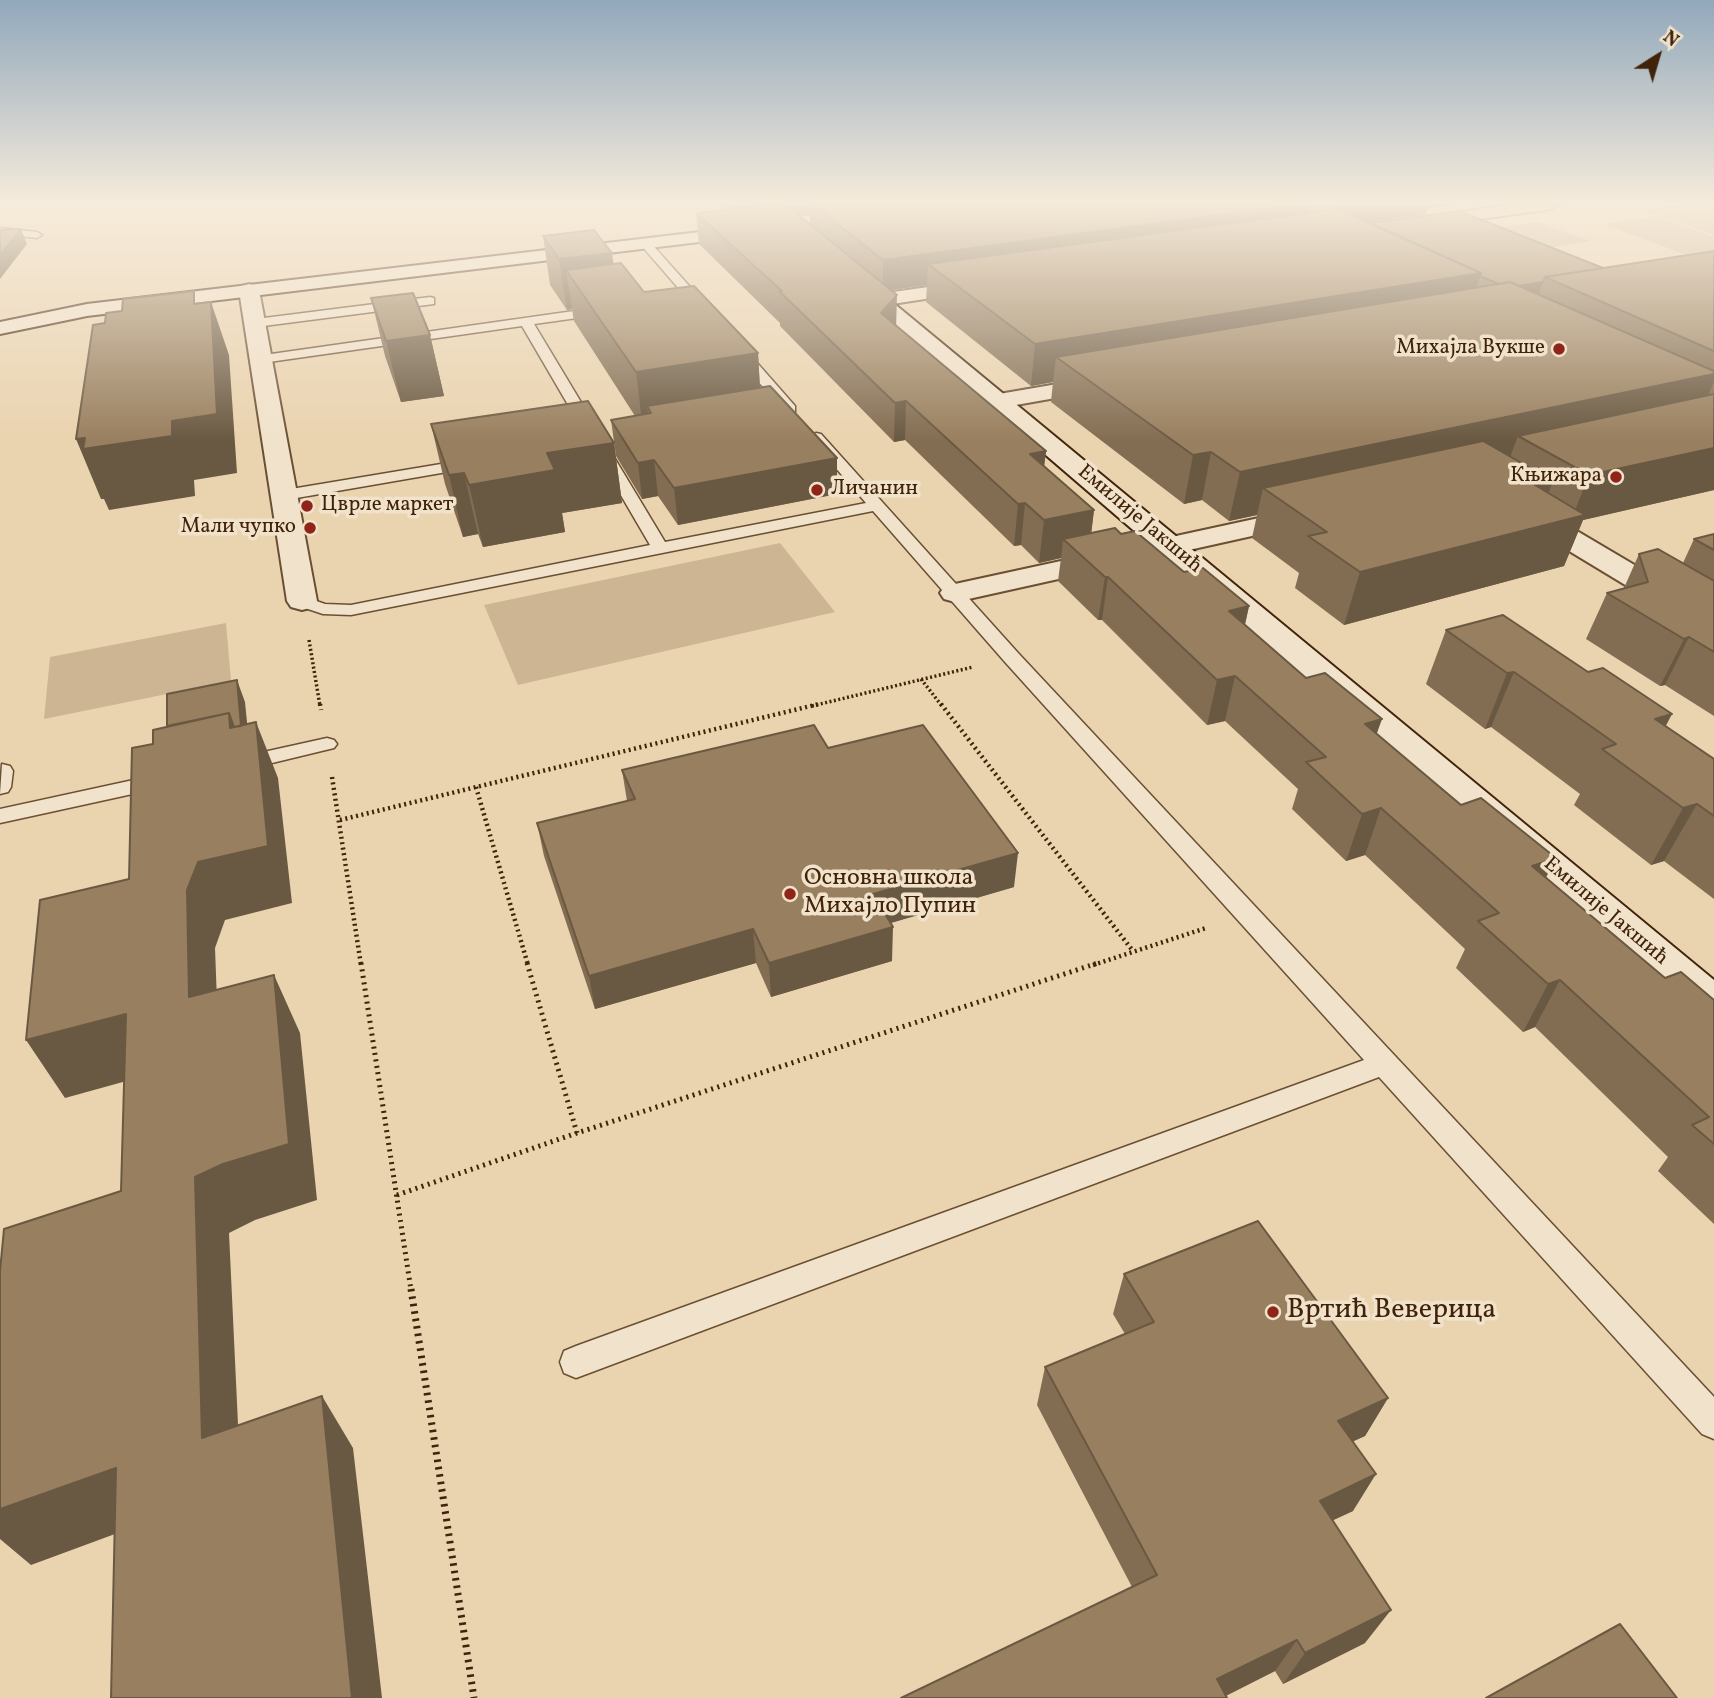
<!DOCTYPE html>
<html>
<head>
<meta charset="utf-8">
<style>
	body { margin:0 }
	#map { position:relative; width:1714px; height:1698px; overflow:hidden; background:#ead3af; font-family:Vollkorn,serif }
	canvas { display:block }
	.north { position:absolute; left:1623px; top:21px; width:70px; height:70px; -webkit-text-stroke:5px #f1e2cb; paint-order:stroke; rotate:37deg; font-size:19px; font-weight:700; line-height:28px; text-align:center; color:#402309 }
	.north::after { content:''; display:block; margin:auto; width:24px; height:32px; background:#402309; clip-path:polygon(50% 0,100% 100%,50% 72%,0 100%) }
</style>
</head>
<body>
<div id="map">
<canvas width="1714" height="1698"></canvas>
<div class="north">N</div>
</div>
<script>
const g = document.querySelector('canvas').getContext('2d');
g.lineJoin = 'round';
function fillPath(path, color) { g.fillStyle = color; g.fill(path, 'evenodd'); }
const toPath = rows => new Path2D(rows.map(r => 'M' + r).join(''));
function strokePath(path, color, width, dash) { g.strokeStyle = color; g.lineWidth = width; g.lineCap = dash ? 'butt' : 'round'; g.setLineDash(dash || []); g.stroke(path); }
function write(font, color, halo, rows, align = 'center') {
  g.font = font + ' Vollkorn,serif'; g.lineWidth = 7; g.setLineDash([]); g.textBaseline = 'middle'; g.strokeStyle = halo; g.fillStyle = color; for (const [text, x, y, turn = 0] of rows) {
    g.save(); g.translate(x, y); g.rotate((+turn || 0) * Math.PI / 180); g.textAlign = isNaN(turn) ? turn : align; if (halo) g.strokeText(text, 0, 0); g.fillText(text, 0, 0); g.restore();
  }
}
fillPath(toPath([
	[1688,204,1714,204,1714,235,1643,210],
	[1656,216,1714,237,1714,250,1684,254,1603,224],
	[1537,222,1590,241,1539,249,1488,229],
	[780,543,835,612,518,685,484,605],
	[226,623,231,681,44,719,50,657]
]), '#cdb593');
const lane = toPath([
	[0,228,37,232,42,235,37,238,0,234,0,228],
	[641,241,649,241,707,306,707,312,699,312,641,245,641,241],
	[430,297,434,298,434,304,256,327,250,323,256,319,430,297],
	[602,307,608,311,606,314,534,324,665,542,866,503,809,437,816,433,821,434,1019,654,1714,1397,1714,1439,1702,1434,1379,1077,576,1378,564,1373,560,1362,564,1351,576,1346,1364,1060,1005,662,873,511,351,615,323,614,296,605,293,601,296,597,302,596,325,604,351,605,650,545,522,326,262,363,255,359,257,356,602,307],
	[739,347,744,348,795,406,795,412,785,412,734,354,734,348,739,347],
	[471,459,479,464,476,467,285,500,277,495,285,490,471,459],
	[327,738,334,740,337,744,334,748,239,771,232,769,228,764,232,759,327,738],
	[2,764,10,766,13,771,11,787,8,792,0,794,2,764],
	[161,774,169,776,172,781,169,786,0,823,0,809,161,774]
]);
const street = toPath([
	[1517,204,1560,204,1551,209,1418,228,1409,223,1418,218,1517,204],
	[977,280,984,282,987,286,984,290,879,306,872,304,869,300,872,296,879,294,977,280],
	[249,284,256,286,259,290,317,601,313,607,302,610,291,607,287,601,239,290,242,286,249,284],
	[1104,376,1112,378,1115,383,1112,388,999,408,991,406,987,401,991,396,999,394,1104,376],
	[1528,506,1538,508,1714,612,1714,634,1703,632,1518,520,1514,514,1518,508,1528,506],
	[1305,508,1315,510,1319,516,1315,522,955,602,944,599,940,593,944,587,955,584,1305,508]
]);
const secondary = toPath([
	[751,226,757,227,760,231,757,235,87,316,0,334,0,322,87,304,751,226],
	[856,276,863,278,1714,980,1714,1021,1699,1016,849,286,846,282,856,276]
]);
strokePath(lane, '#6a4f32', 3);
strokePath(street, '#6a4f32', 4);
strokePath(secondary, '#402309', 4);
strokePath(toPath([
	[309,640,320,706],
	[921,679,942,706],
	[812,706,973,667]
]), '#402309', 3.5, [2, 2.5]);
strokePath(toPath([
	[320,704,321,710],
	[941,704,1133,951],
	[332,777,361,965],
	[476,787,528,965],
	[340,820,819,704],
	[1093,965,1206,928]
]), '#402309', 4.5, [2, 3.5]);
strokePath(toPath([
	[361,963,411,1290],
	[527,963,577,1133],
	[397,1195,577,1133,1098,963]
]), '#402309', 5, [2, 4.5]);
strokePath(toPath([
	[411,1289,474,1698]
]), '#402309', 7, [2.5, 5]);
fillPath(lane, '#f1e2cb');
fillPath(street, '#f1e2cb');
fillPath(secondary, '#f1e2cb');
fillPath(toPath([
	[718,204,1458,204,1428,208,1426,214,1368,222,1603,268,1714,251,1714,490,1583,520,1564,566,1344,625,1295,588,1299,573,1252,538,1257,515,1229,521,1202,500,1184,504,1051,402,1053,382,1031,386,926,302,927,285,891,290,896,327,1046,451,1044,466,1094,510,1091,533,1121,534,1184,572,1249,606,1245,625,1306,678,1377,734,1665,978,1714,1000,1714,1224,1658,1171,1668,1157,1535,1027,1523,1032,1456,968,1465,949,1365,855,1346,861,1292,809,1298,789,1225,721,1207,725,1102,620,1098,620,1058,581,1061,558,1039,563,1021,545,1014,546,905,440,894,442,780,326,780,323,699,244,696,213,724,209],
	[810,215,810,225,800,216],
	[543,236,614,264,644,292,758,353,760,388,837,494,678,525,658,496,642,499,616,456,611,420,635,416,574,321,572,309,567,310,550,285],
	[371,298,430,335,444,396,401,402,385,356],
	[431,424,614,443,622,503,562,513,565,532,483,547,478,534,463,537,445,484],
	[1714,534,1714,716,1665,685,1660,686,1586,639,1607,593,1624,588,1639,554,1683,563,1694,539],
	[1446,630,1666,726,1714,759,1714,899,1664,861,1651,865,1574,805,1580,794,1491,727,1485,729,1426,684],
	[828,748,1014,887,891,923,892,961,771,997,756,963,595,1009,544,856,537,823,627,801,622,770],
	[1124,1274,1388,1398,1365,1436,1353,1441,1353,1511,1333,1520,1365,1643,1283,1684,1275,1671,1226,1696,1132,1587,1037,1405,1045,1367,1125,1334,1113,1314]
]), '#836d52');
fillPath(toPath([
	[739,204,810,204,810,215,740,224],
	[1302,204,1309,204,1302,232,928,264,927,285,883,291,883,260],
	[1340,204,1458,204,1428,208,1426,214,1334,227],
	[21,229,27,244,0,279,0,255],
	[612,253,619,303,566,270,572,309,567,310,559,259],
	[1481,273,1469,311,1056,357,1053,382,1031,386,1035,344],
	[1543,282,1537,298,1508,288],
	[897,295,896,330,881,313],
	[211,302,229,355,237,473,194,480,195,496,109,510,104,499,101,499,76,439,172,421],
	[430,335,444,396,401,402,386,341],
	[758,353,761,409,647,406,650,427,643,429,636,372],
	[1714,374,1714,382,1698,418,1518,436,1509,460,1263,488,1257,515,1229,521,1240,472],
	[906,401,905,440,894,442,895,403],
	[614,443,622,503,562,513,565,532,483,547,469,485,547,453],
	[1714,448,1714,490,1583,520,1564,566,1344,625,1360,572,1535,485,1553,481,1535,527,1572,518,1589,475],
	[1046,451,1041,491,1030,454],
	[1211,452,1202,500,1184,504,1193,455],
	[837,458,837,494,678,525,674,488],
	[654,460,658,496,642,499,638,463],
	[464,473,478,534,463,537,449,475],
	[1025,503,1021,545,1014,546,1018,504],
	[1094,510,1089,552,1063,539,1061,558,1039,563,1044,520],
	[1105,577,1108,577,1102,620,1098,620],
	[1249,606,1239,650,1229,611],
	[1689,637,1665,685,1660,686,1684,639],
	[1514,672,1491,727,1485,729,1507,673],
	[1235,676,1225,721,1207,725,1217,680],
	[237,680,245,702,250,752,230,728,229,713],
	[1672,714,1643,770,1655,719],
	[1382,719,1366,764,1365,724],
	[256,722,278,778,292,903,225,920,215,948,219,1055,189,997,187,890],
	[1697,804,1664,861,1651,865,1683,808],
	[1381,808,1365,855,1346,861,1362,814],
	[1018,853,1014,887,873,928,873,894],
	[1556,858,1532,905,1532,866],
	[893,927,892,961,771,997,769,963],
	[753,929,756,963,595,1009,589,976],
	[274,975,300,1033,317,1200,255,1220,229,1233,241,1488,202,1438,195,1177],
	[1560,980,1535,1027,1523,1032,1548,984],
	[126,1014,159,1072,65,1098,26,1040],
	[322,1396,353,1448,382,1698,352,1698],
	[1388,1398,1365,1436,1317,1458,1338,1421],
	[116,1468,161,1517,31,1565,0,1539,0,1509],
	[1376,1474,1353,1511,1299,1536,1320,1501],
	[1391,1610,1365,1643,1283,1684,1305,1653],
	[1297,1640,1275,1671,1221,1698,1217,1679]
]), '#6a5942');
const building = toPath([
	[773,204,785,204,897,295,881,313,1046,451,1030,454,1094,510,1044,520,1025,503,1018,504,906,401,895,403,779,291,782,291,696,213,773,204],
	[812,204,1302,204,883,260,812,204],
	[1337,209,1481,273,1035,344,928,264,1337,209],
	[1459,211,1603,268,1545,277,1543,282,1519,286,1510,282,1499,284,1480,276,1481,273,1370,223,1459,211],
	[21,229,0,255,0,230,21,229],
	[594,230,612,253,559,259,543,236,594,230],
	[1714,251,1714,351,1545,277,1714,251],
	[621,263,644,292,694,286,758,353,636,372,566,270,621,263],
	[1510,282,1714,371,1714,374,1240,472,1211,452,1193,455,1056,357,1510,282],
	[194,291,194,304,211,302,217,414,172,421,172,436,83,449,85,438,76,439,93,325,105,323,106,313,122,311,123,299,194,291],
	[413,293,430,335,386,341,371,298,413,293],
	[770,386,837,458,674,488,654,460,638,463,611,420,651,413,647,406,770,386],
	[1714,394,1714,448,1589,475,1518,436,1714,394],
	[588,401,614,443,547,453,555,470,469,485,464,473,449,475,431,424,588,401],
	[1483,441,1553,481,1535,485,1585,515,1360,572,1308,536,1327,532,1263,488,1483,441],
	[1115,528,1121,534,1135,531,1184,572,1203,568,1249,606,1229,611,1306,678,1325,673,1382,719,1365,724,1461,805,1481,798,1556,858,1532,866,1665,978,1681,972,1714,1000,1714,1144,1692,1125,1709,1117,1560,980,1548,984,1478,921,1499,913,1381,808,1362,814,1306,762,1326,757,1235,676,1217,680,1108,577,1105,577,1063,539,1115,528],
	[1714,534,1714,550,1694,539,1714,534],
	[1658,549,1714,581,1714,652,1689,637,1684,639,1607,593,1648,582,1639,554,1658,549],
	[1503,615,1588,672,1603,668,1672,714,1655,719,1714,759,1714,816,1697,804,1683,808,1602,749,1616,744,1514,672,1507,673,1446,630,1503,615],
	[237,680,241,726,234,727,229,713,167,726,167,694,237,680],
	[229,713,230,728,256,722,268,846,198,862,187,890,189,997,274,975,289,1144,223,1164,195,1177,202,1438,322,1396,352,1698,111,1698,116,1468,0,1509,0,1271,4,1229,121,1191,126,1014,26,1040,40,900,129,879,132,748,153,744,153,730,229,713],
	[814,725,828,748,923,725,1018,853,873,894,893,927,769,963,753,929,589,976,537,823,635,799,622,770,814,725],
	[1258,1221,1388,1398,1338,1421,1376,1474,1320,1501,1391,1610,1305,1653,1297,1640,1217,1679,1227,1698,901,1698,1157,1575,1045,1367,1154,1322,1124,1274,1258,1221],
	[1620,1624,1677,1698,1486,1698,1620,1624]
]);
fillPath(building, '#987f5f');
strokePath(building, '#6a5942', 2);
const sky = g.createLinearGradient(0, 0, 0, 441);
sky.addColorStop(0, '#91a8bb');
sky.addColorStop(0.46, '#f6ebdb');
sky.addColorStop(1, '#f6ebdb00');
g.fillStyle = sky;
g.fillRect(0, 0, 1714, 441);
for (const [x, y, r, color] of [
	[1559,349,7,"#8f2418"],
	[1616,477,7,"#8f2418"],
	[817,490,7,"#8f2418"],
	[307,506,7,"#8f2418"],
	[310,528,7,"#8f2418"],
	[790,894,7,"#8f2418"],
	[1273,1312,7,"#8f2418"]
]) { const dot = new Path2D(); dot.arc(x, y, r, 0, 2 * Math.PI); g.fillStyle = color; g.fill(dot); strokePath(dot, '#f1e2cb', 2.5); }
write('21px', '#402309', '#f1e2cb', [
	["Михајла Вукше",1545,349],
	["Књижара",1602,477],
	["Личанин",831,490,"left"],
	["Цврле маркет",321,506,"left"],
	["Мали чупко",296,528]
], 'right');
write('21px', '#402309', '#f1e2cb', [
	["Емилије Јакшић",1139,520,40],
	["Емилије Јакшић",1605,912,40]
]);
write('24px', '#402309', '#f1e2cb', [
	["Основна школа",804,880],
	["Михајло Пупин",804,908]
], 'left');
write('28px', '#402309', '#f1e2cb', [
	["Вртић Веверица",1287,1312]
], 'left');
</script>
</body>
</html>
